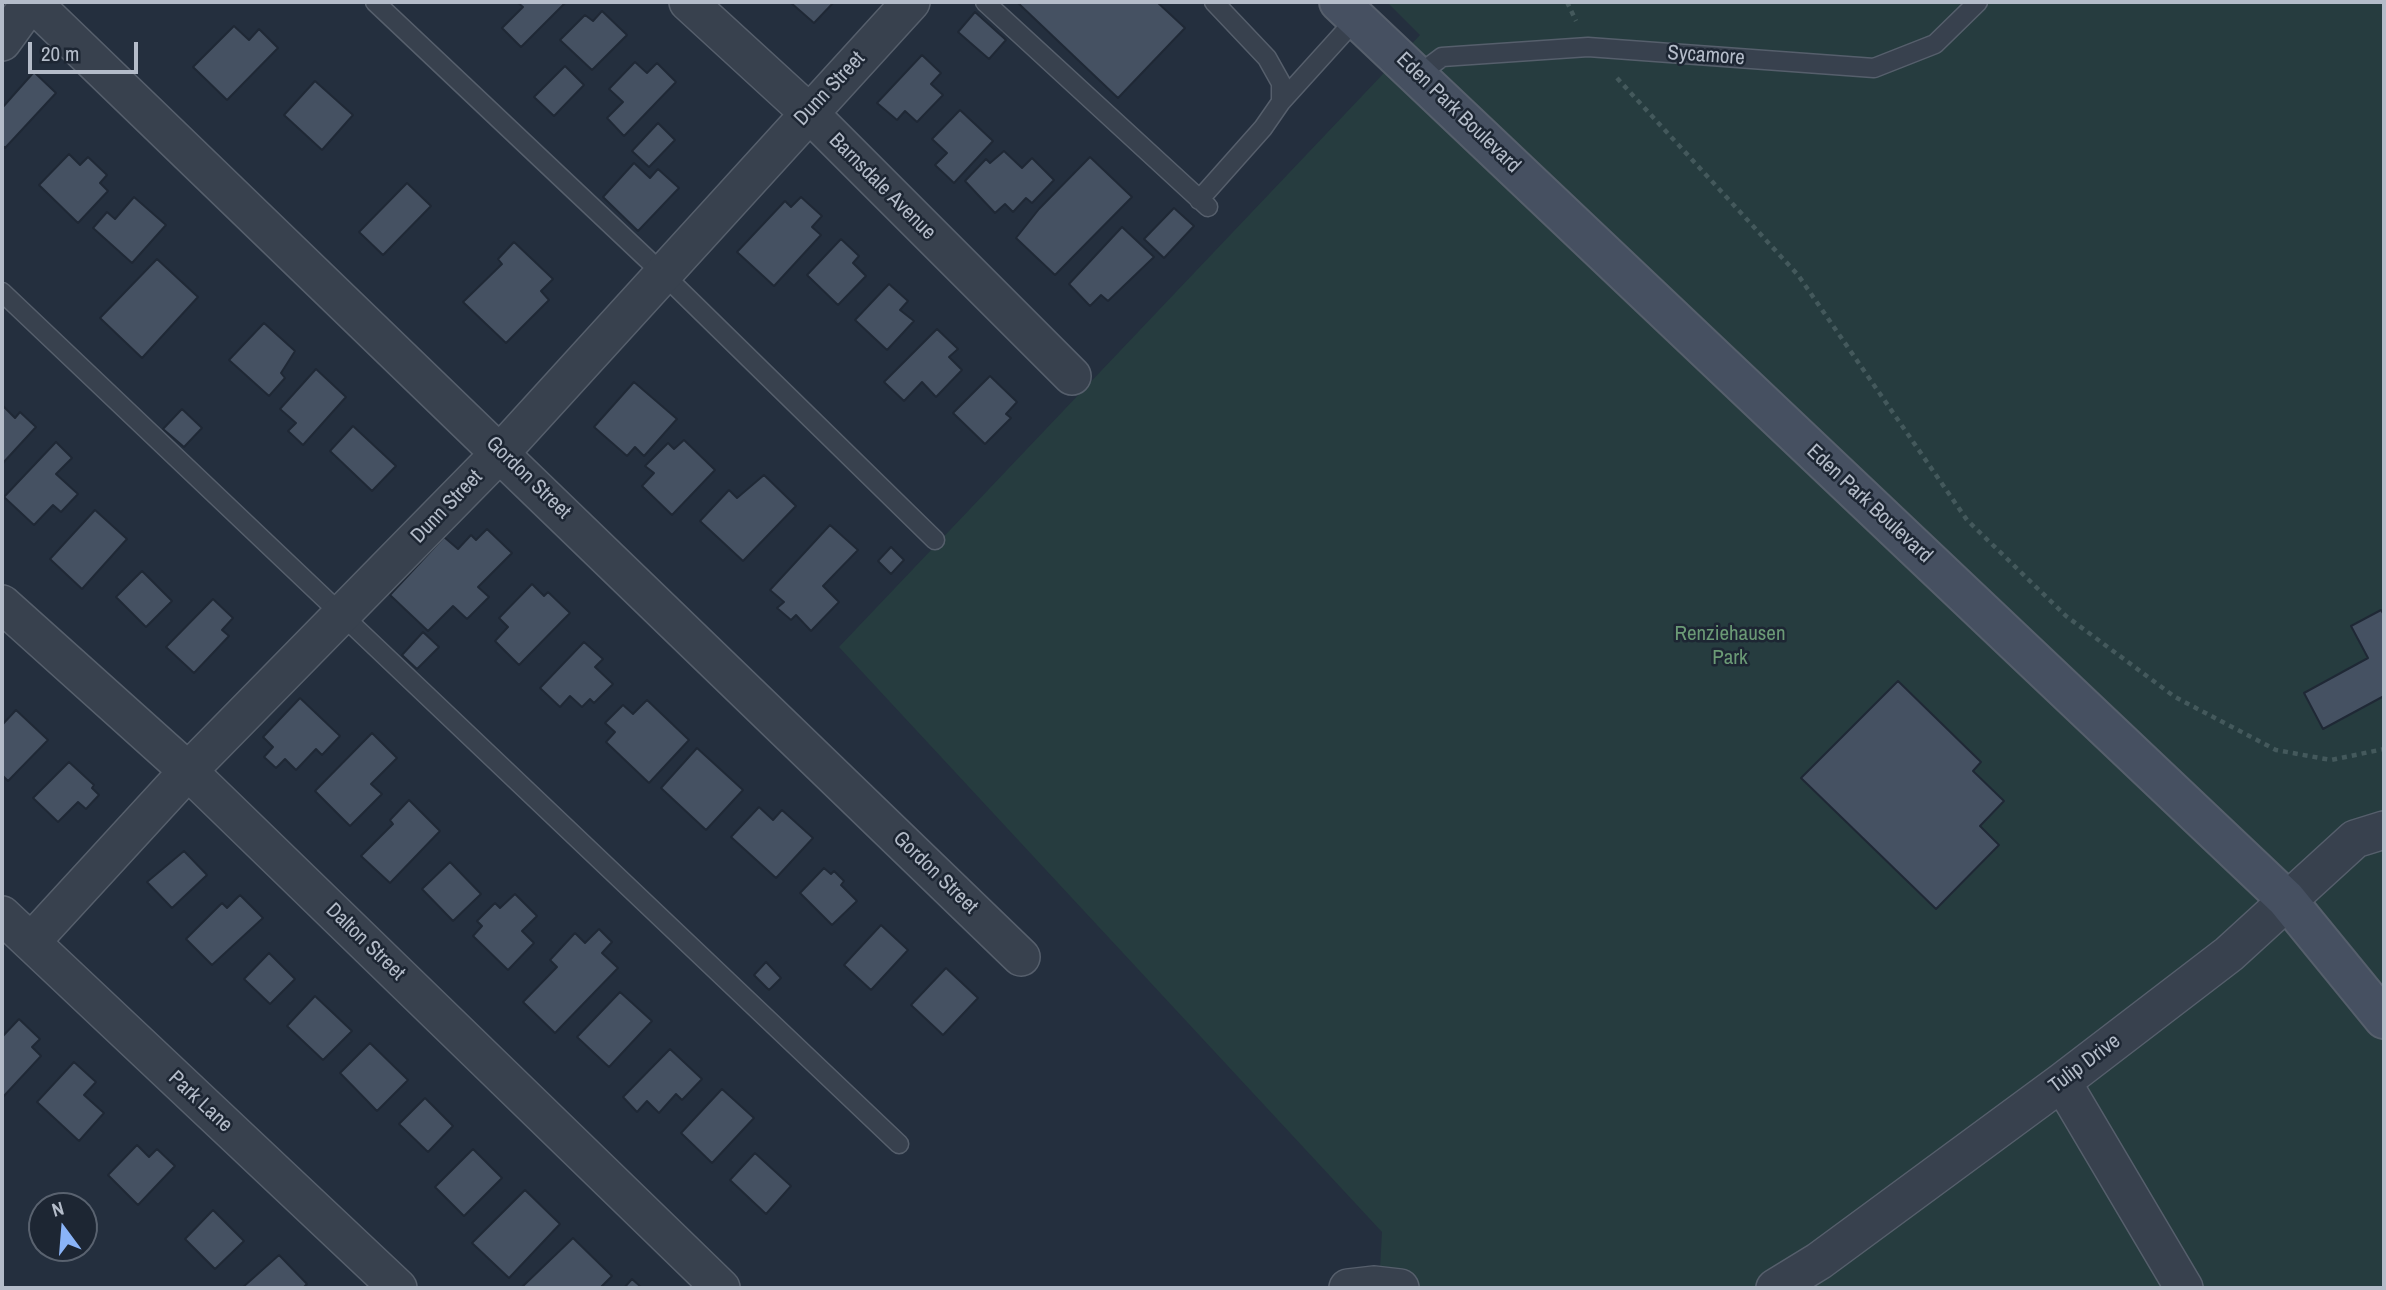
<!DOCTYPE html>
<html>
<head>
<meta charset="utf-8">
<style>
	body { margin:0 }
	#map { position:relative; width:2386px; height:1290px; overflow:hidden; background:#242f3e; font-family:"Archivo Narrow",sans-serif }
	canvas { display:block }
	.frame { position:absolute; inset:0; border:4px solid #b4bcc9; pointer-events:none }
	.north { position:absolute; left:28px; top:1192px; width:70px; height:70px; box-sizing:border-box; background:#1d2633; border:2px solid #59626f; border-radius:50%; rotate:344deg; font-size:19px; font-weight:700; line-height:28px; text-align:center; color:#b4bcc9 }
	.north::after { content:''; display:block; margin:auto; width:24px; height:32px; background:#8ab4f8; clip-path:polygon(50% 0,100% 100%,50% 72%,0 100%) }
	.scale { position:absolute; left:28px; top:42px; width:110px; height:32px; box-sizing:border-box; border:4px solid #b4bcc9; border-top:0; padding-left:9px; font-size:21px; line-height:24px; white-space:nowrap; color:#b4bcc9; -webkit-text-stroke:5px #1d2633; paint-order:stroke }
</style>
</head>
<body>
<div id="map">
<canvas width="2386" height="1290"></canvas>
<div class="frame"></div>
<div class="north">N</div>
<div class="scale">20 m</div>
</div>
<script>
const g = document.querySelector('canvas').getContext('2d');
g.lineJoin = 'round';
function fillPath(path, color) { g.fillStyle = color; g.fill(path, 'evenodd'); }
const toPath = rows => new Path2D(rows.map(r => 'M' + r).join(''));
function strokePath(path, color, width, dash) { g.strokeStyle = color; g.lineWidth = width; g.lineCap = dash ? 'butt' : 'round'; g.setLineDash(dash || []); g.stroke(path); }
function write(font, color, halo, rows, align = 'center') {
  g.font = font + ' "Archivo Narrow",sans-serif'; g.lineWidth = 5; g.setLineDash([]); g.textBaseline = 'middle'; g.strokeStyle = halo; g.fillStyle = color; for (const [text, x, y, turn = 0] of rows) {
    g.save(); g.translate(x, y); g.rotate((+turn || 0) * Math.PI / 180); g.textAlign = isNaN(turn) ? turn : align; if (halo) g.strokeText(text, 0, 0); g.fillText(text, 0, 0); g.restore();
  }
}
fillPath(toPath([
	[1387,2,2384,2,2384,1288,1379,1288,1382,1232,839,647,1420,35]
]), '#263c3f');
const building = toPath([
	[517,2,566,2,521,47,502,28,523,7,517,2],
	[790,2,834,2,814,23,790,2],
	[1017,2,1157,2,1185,28,1118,98,1017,2],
	[602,11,627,35,592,70,560,40,585,15,593,21,602,11],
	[975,12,1006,40,989,59,958,32,975,12],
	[234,26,249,40,259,29,278,48,227,100,193,67,234,26],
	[922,55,941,73,931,84,943,95,917,122,905,111,897,120,877,103,922,55],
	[635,62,647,73,657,63,676,82,624,136,607,118,623,102,609,89,635,62],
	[565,66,584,85,554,116,534,97,565,66],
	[34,72,56,93,5,148,2,145,2,108,34,72],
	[315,81,353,115,322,150,284,115,315,81],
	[960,110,993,141,954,183,935,165,947,153,932,139,960,110],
	[658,123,675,140,649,167,632,151,658,123],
	[1004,151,1022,168,1032,158,1054,180,1032,203,1026,198,1013,212,1005,204,995,213,965,181,986,159,990,163,1004,151],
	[69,154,80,165,88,157,107,175,100,183,108,191,78,223,39,185,69,154],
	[1090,157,1132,197,1055,275,1016,238,1039,209,1090,157],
	[634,163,650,178,658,169,679,188,638,231,603,197,634,163],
	[407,183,431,206,383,255,359,232,407,183],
	[134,197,166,225,132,263,93,228,107,212,115,219,134,197],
	[801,197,822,216,812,227,821,235,774,286,737,252,785,201,791,207,801,197],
	[1174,208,1194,226,1164,258,1144,239,1174,208],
	[1122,227,1154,257,1108,301,1101,295,1090,306,1069,284,1122,227],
	[841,239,859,256,853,263,866,276,838,305,807,275,841,239],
	[514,242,553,279,541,291,549,300,506,343,463,302,502,264,498,259,514,242],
	[157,259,198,297,142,358,100,318,157,259],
	[889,284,908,301,900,310,914,321,887,350,855,320,889,284],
	[264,323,295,351,281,373,285,378,269,396,229,360,264,323],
	[937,329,958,349,949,357,962,370,936,397,922,382,904,401,884,382,937,329],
	[316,369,346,397,303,445,288,431,296,423,280,409,316,369],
	[990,376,1017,402,1006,414,1011,418,985,444,953,413,990,376],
	[634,382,677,419,644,456,635,447,627,456,594,427,634,382],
	[2,405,15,418,20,412,36,427,2,464,2,405],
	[182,409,202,428,184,447,163,429,182,409],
	[353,426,396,466,372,491,330,451,353,426],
	[684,440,715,470,672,515,642,486,654,473,645,466,668,443,674,449,684,440],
	[56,442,72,458,56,474,78,494,61,512,53,505,34,525,4,497,56,442],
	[764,475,796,506,743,561,700,521,729,490,737,498,764,475],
	[95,510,127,539,82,589,50,559,95,510],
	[830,525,858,550,823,586,839,602,811,631,796,615,791,620,777,608,784,602,770,590,830,525],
	[487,529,512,553,478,587,489,597,467,619,453,606,428,631,390,595,444,537,458,549,471,535,476,540,487,529],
	[891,547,904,560,891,574,878,561,891,547],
	[142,571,172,601,146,627,116,597,142,571],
	[532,584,544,596,548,592,570,613,519,665,495,641,508,627,499,618,532,584],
	[213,599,233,618,222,630,229,636,194,673,166,647,213,599],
	[2381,610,2384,615,2384,696,2323,729,2304,693,2368,658,2351,626,2381,610],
	[423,632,439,647,417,669,402,655,423,632],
	[584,642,603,659,595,667,613,684,594,703,590,699,582,707,570,696,560,707,540,688,584,642],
	[1898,681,1981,762,1973,771,2004,801,1980,826,1999,845,1936,909,1801,778,1898,681],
	[300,698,340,736,322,755,316,749,296,770,285,759,276,768,264,757,273,747,263,737,300,698],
	[647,700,689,740,649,783,606,742,615,732,605,723,623,705,633,714,647,700],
	[16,710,48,740,8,781,2,775,2,725,16,710],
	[372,733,397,758,371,784,382,794,350,826,315,791,372,733],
	[697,748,743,790,706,830,661,788,697,748],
	[69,762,94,785,92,788,99,795,86,809,78,802,58,822,33,798,69,762],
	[409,800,440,831,390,883,361,856,393,824,390,820,409,800],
	[759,807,773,820,782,810,813,838,776,878,731,837,759,807],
	[184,851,207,875,172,908,147,882,184,851],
	[450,862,481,894,453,921,422,889,450,862],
	[824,868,831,874,834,871,844,881,841,885,857,901,832,925,800,893,824,868],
	[515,894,537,916,522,931,534,943,508,970,473,936,482,926,477,921,495,903,500,908,515,894],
	[240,895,263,918,212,965,186,939,222,903,227,908,240,895],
	[881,925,908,950,871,990,844,965,881,925],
	[599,929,612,942,602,953,618,968,555,1033,523,1002,557,967,550,960,575,933,585,943,599,929],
	[269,953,295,979,270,1004,244,979,269,953],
	[766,962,781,978,769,990,754,975,766,962],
	[946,968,978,998,943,1035,911,1005,946,968],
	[620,992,652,1021,609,1067,577,1037,620,992],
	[315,996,352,1031,323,1060,287,1026,315,996],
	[19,1019,40,1039,32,1047,41,1056,2,1098,2,1037,19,1019],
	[370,1043,408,1080,377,1111,340,1073,370,1043],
	[670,1049,702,1079,682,1100,676,1094,659,1113,647,1101,637,1112,623,1097,670,1049],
	[74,1062,96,1082,84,1095,104,1113,79,1141,37,1102,74,1062],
	[722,1089,754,1118,712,1163,681,1133,722,1089],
	[425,1098,453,1126,428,1152,399,1124,425,1098],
	[137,1145,149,1157,157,1149,175,1166,138,1205,108,1175,137,1145],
	[473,1149,502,1178,464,1216,435,1187,473,1149],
	[755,1153,791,1186,766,1214,730,1180,755,1153],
	[525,1190,560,1224,509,1278,472,1243,525,1190],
	[213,1210,244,1241,215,1269,185,1239,213,1210],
	[573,1238,612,1276,600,1288,521,1288,573,1238],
	[279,1255,307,1284,303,1288,242,1288,279,1255],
	[632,1279,642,1288,624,1288,632,1279]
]);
fillPath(building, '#455162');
strokePath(building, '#1f2835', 2);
const lane = toPath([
	[375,2,662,273,935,540],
	[985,2,1208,207],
	[1418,75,1442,57,1588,47,1874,68,1935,44,1978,2],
	[1281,102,1357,18],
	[1199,200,1263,128,1281,102,1281,83,1267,58,1214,2],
	[2,292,899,1144]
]);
const street = toPath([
	[32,2,1021,957],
	[688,2,808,112,1072,376],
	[2,42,31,2],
	[2,604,188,771,721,1288],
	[2,915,398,1288],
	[31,942,188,771,501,452,911,2],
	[2062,1082,2184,1288],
	[1348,1288,1374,1285,1400,1288],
	[1775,1288,1819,1261,2062,1082,2229,954,2355,839,2384,830]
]);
const secondary = toPath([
	[1339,2,2286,899,2384,1019]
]);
strokePath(lane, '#565f6c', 21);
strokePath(street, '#565f6c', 40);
strokePath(secondary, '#565f6c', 42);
strokePath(toPath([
	[1567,2,1576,21],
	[1617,78,1798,275,1967,520,2066,616,2175,697,2276,750,2331,760,2384,749]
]), '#44595c', 4.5, [5, 5]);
strokePath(lane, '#38414e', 18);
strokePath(street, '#38414e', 37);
strokePath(secondary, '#465061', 38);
write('21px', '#b4bcc9', '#1d2633', [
	["Sycamore",1706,56,4],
	["Dunn Street",830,89,-47],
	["Eden Park Boulevard",1458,113,44],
	["Barnsdale Avenue",882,187,45],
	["Gordon Street",528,478,44],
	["Eden Park Boulevard",1869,504,43],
	["Dunn Street",447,507,-46],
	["Gordon Street",935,873,44],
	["Dalton Street",365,942,44],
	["Tulip Drive",2085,1064,-37],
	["Park Lane",200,1102,43]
]);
write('21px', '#6b9a76', '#1d2633', [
	["Renziehausen",1730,634],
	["Park",1730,658]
]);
</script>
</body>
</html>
